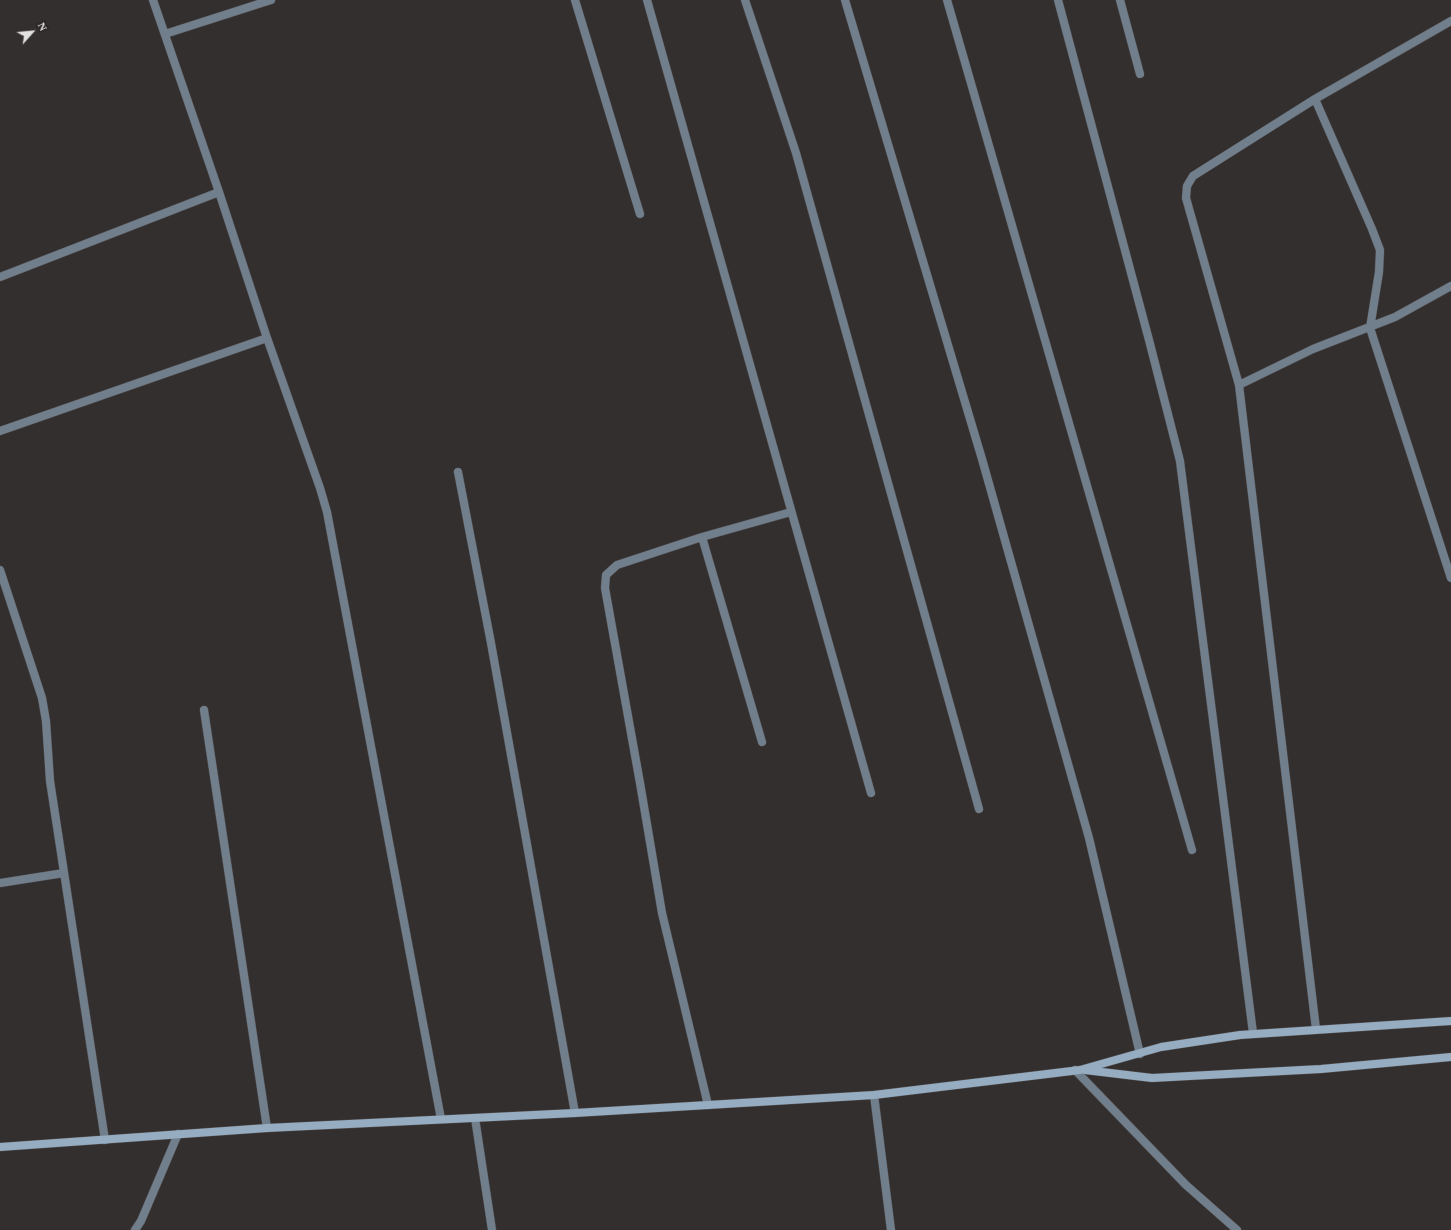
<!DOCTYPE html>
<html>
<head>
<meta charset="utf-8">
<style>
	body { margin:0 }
	#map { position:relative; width:1451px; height:1230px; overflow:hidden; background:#332f2f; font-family:Georgia,serif }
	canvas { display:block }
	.north { position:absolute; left:12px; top:12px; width:40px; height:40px; -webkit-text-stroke:3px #292525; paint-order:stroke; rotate:63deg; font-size:11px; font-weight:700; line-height:16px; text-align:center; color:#e4e1e1 }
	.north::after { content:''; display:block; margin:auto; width:14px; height:18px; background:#e4e1e1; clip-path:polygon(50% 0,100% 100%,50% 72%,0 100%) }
</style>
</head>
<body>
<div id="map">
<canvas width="1451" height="1230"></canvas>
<div class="north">N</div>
</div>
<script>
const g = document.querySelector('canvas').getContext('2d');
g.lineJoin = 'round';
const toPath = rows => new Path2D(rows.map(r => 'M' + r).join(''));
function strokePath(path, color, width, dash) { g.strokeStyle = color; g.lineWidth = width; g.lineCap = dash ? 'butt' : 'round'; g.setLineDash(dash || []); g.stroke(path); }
const street = toPath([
	[153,0,219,192,267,338,320,488,327,512,441,1119],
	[575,0,640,214],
	[647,0,871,793],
	[745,0,796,153,979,809],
	[845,0,982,459,1089,838,1140,1054],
	[947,0,1192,850],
	[1058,0,1149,340,1180,461,1253,1033],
	[1120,0,1140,74],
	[165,34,271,0],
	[1315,99,1372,229,1380,250,1379,272,1370,328,1451,578],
	[0,277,219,192],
	[1239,385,1313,349,1395,317,1451,286],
	[0,431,267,338],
	[458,472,491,643,575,1113],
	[702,537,762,742],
	[0,570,42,698,46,721,50,781,105,1140],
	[204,710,267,1128],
	[0,883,64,873],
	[1316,1029,1239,385,1186,198,1187,186,1193,176,1315,99,1451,21],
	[1075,1070,1186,1185,1237,1230],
	[874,1095,891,1230],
	[708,1105,662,913,640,783,605,588,606,575,617,565,702,537,791,512],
	[475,1118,492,1230],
	[135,1230,141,1221,178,1134]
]);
const secondary = toPath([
	[1085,1070,1152,1078,1321,1069,1451,1057],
	[0,1147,267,1128,575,1113,874,1095,1080,1070,1161,1047,1240,1035,1451,1021]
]);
strokePath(street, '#4f4b4b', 9);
strokePath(secondary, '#4f4b4b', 9);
strokePath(street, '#717f8d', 8);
strokePath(secondary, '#95acc1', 8);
</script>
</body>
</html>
